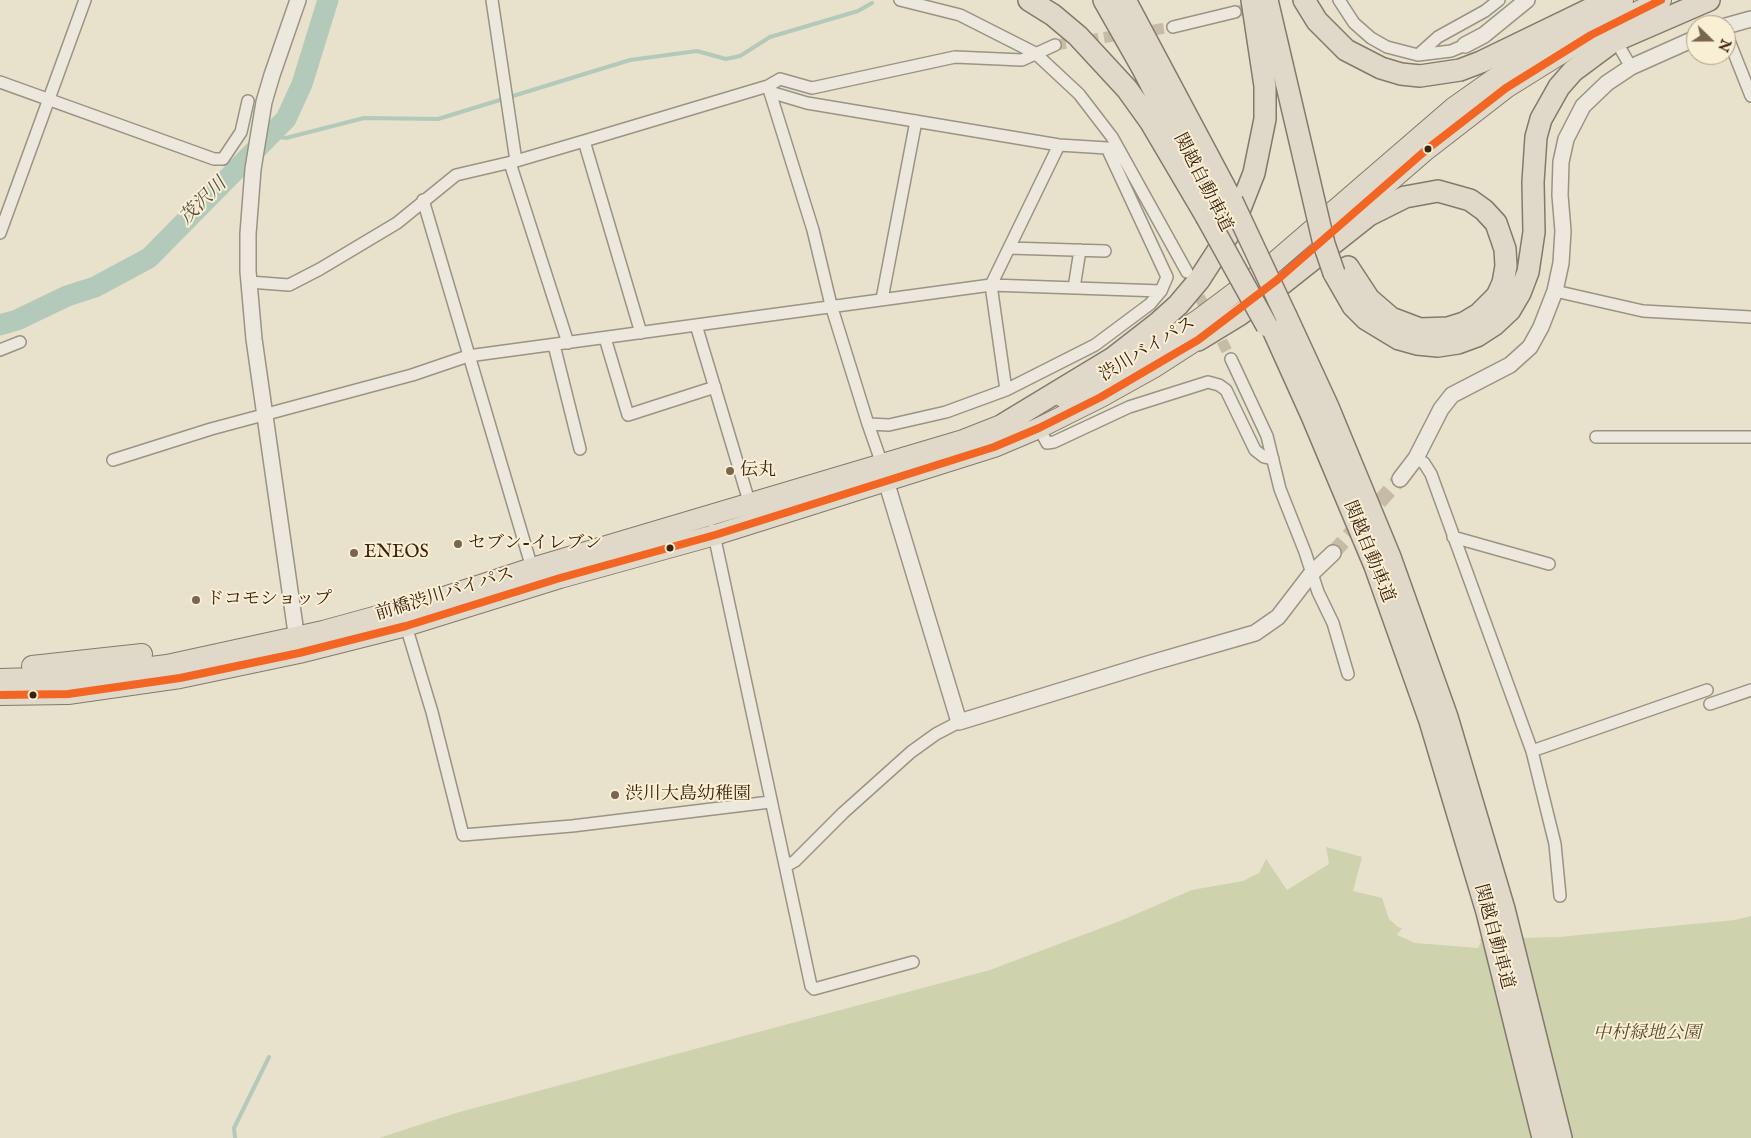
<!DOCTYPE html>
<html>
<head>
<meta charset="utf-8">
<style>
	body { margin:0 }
	#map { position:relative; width:1751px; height:1138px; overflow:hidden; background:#e8e1cb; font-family:"IM FELL English",serif }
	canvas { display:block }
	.north { position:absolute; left:1686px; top:15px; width:50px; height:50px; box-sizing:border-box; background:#f8efd5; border:1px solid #ae9d85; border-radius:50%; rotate:112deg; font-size:14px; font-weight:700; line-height:20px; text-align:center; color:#3e220e }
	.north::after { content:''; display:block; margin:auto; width:18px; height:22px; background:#7a6550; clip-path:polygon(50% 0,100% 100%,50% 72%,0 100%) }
</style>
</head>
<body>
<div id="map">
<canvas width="1751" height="1138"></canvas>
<div class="north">N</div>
</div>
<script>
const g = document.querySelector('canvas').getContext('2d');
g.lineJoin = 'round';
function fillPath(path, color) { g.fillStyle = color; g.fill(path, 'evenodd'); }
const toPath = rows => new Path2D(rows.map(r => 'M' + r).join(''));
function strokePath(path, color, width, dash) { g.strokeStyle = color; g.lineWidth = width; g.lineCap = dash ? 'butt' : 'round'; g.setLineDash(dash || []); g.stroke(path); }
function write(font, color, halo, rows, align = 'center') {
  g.font = font + ' "IM FELL English","Noto Serif JP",serif'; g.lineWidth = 4; g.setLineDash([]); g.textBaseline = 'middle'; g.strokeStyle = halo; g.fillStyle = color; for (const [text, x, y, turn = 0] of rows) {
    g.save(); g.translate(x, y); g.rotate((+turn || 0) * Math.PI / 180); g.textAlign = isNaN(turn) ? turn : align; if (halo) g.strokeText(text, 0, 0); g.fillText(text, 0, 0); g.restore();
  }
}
fillPath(toPath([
	[1326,847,1362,857,1353,891,1382,898,1389,919,1398,927,1402,928,1397,935,1415,943,1478,948,1481,942,1479,939,1559,937,1735,920,1751,916,1751,1138,379,1138,456,1113,990,970,1120,921,1192,890,1243,881,1259,873,1266,859,1287,890,1329,864]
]), '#ced2ad');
strokePath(toPath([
	[270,136,286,138,364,118,438,119,630,60,697,51,726,59,740,56,770,37,858,11,872,3],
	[235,1138,234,1128,269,1057]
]), '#b3caba', 4);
strokePath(toPath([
	[0,325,17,320,67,296,95,287,149,258,286,119,302,84,328,0]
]), '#b3caba', 21);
strokePath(toPath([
	[1235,12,1281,0],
	[1055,45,1173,27],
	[1192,282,1231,359]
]), '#c6bba5', 11, [11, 5.5]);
strokePath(toPath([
	[1333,553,1400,479]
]), '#c6bba5', 15, [15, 8]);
const minor = toPath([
	[492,0,516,161],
	[900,0,960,15,1035,53,1079,94,1112,137,1187,272],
	[1339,0,1354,23,1371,38,1387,47,1418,55,1451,51,1465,45],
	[1173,27,1235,12],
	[1726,33,1751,96],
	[1620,48,1631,67],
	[1418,55,1438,37,1485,11,1499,0],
	[0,82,214,159,223,159,241,132,248,101],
	[768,86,813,230,831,305,868,424],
	[770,92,807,103,1059,145,1107,148],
	[584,141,641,333],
	[510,163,568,343],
	[423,200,532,568],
	[0,233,85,0],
	[1009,248,1105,251],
	[249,282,289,285,320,269,397,223,456,175,516,161,584,141,768,86,780,79,812,88,955,57,1022,60,1055,45],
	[1074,288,1080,250],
	[1555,291,1643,311,1751,317],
	[882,299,916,121],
	[696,325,751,508],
	[605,338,628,415,715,387],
	[554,345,580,449],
	[0,350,20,342],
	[1231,359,1267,436,1280,489,1305,552,1318,592,1333,623,1348,674],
	[1006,390,991,285,1059,145],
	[1039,428,1047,443,1054,442,1129,407,1208,382,1219,385,1226,390,1255,450,1264,457,1273,459],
	[1596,437,1751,437],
	[1416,458,1424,463,1431,474,1532,751,1555,844,1560,896],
	[113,460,211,429,412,375,468,356,991,285,1161,291],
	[882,464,868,424,889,425,946,412,1006,390,1095,345,1150,304,1161,291,1167,277,1107,148],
	[713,530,811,986,814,989,913,962],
	[1453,537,1549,564],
	[406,626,432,712,463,835,572,826,770,802],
	[1710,704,1751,690],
	[1532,751,1707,690],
	[786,866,795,861,843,813,911,752,936,734,959,722]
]);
const tertiary = toPath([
	[1726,26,1751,19],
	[1465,45,1484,35,1527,0],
	[883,471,959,722,1151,663,1255,633,1278,617,1311,574,1333,553],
	[1400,479,1416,458,1441,409,1452,395,1510,365,1530,347,1541,327,1555,291,1561,263,1563,231,1560,195,1561,162,1566,139,1583,106,1607,83,1631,67,1696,38],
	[298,647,254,339,248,271,248,234,253,169,264,102,272,75,298,0]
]);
const trunk = toPath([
	[1327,236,1426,150,1506,88,1591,35,1661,0],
	[1063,397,1129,364,1198,320,1270,266,1453,108,1538,48,1623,0],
	[32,666,142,654],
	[0,679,71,677,167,665,323,631,432,601,532,568,963,440,1019,418],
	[0,695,68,694,180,678,299,653,406,626,560,578,715,535,994,447,1039,428,1101,397,1153,368,1212,330]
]);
const motorway = toPath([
	[1029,0,1053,15,1078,36,1127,89,1150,121,1206,216],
	[1104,0,1142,67,1196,172],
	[1125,0,1232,201],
	[1267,0,1304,158],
	[1304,0,1317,21,1346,50,1381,68,1401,74,1420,76,1460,70,1481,62,1609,0],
	[1334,273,1353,306,1366,319,1399,339,1417,344,1438,346,1458,343,1477,336,1494,325,1510,310,1520,293,1528,272,1534,232,1533,182,1536,137,1541,119,1559,87,1573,71,1612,42,1709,0],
	[1286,316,1328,407,1390,557,1447,717,1504,909,1561,1138],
	[1270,323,1312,416,1375,566,1430,721,1487,912,1543,1138],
	[1198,340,1239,315,1283,283,1369,215,1405,197,1438,191,1470,200,1484,210,1496,223,1505,249,1506,266,1503,283,1497,296,1479,314,1464,323,1448,328,1420,329,1391,318,1369,299,1348,267],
	[1004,424,1113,358,1158,323,1178,305,1199,280,1232,229,1254,173,1265,119,1265,86,1252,0]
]);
strokePath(minor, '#9b9384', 14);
strokePath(tertiary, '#9b9384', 18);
strokePath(trunk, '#827a6c', 22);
strokePath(motorway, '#827a6c', 24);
strokePath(minor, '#ece8dd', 11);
strokePath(tertiary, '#ece8dd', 15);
strokePath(trunk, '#e0d8c8', 20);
strokePath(motorway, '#e0d8c8', 21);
const motorwayBridge = toPath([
	[1304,158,1324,244,1334,273],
	[1232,201,1286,316],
	[1206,216,1267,326]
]);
strokePath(motorwayBridge, '#827a6c', 24, []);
strokePath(motorwayBridge, '#e0d8c8', 21);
strokePath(toPath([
	[0,695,68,694,180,678,299,653,406,626,560,578,715,535,994,447,1039,428,1101,397,1198,340,1277,280,1426,150,1506,88,1591,35,1661,0]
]), '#f26522', 8);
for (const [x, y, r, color] of [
	[1428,149,4.5,"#3e220e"],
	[730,471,5,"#7a6550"],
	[458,544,5,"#7a6550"],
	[670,548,4.5,"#3e220e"],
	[354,553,5,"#7a6550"],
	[196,600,5,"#7a6550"],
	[33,695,4.5,"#3e220e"],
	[615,795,5,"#7a6550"]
]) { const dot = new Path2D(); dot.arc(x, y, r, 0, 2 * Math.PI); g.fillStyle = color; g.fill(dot); strokePath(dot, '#f8efd5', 2); }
write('18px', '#3e220e', '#f8efd5', [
	["関越自動車道",1202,183,63],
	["渋川バイパス",1148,350,-31],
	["関越自動車道",1368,552,68],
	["前橋渋川バイパス",445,595,-17],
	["関越自動車道",1493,937,75]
]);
write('18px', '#3e220e', '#f8efd5', [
	["伝丸",740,471],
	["セブン-イレブン",468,544],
	["ENEOS",364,553],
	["ドコモショップ",206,600],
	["渋川大島幼稚園",625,795]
], 'left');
write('italic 18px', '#5d4b30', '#f8efd5', [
	["中村緑地公園",1647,1034]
]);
write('italic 19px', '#5a513f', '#f8efd5', [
	["茂沢川",204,202,-45]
]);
</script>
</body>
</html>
